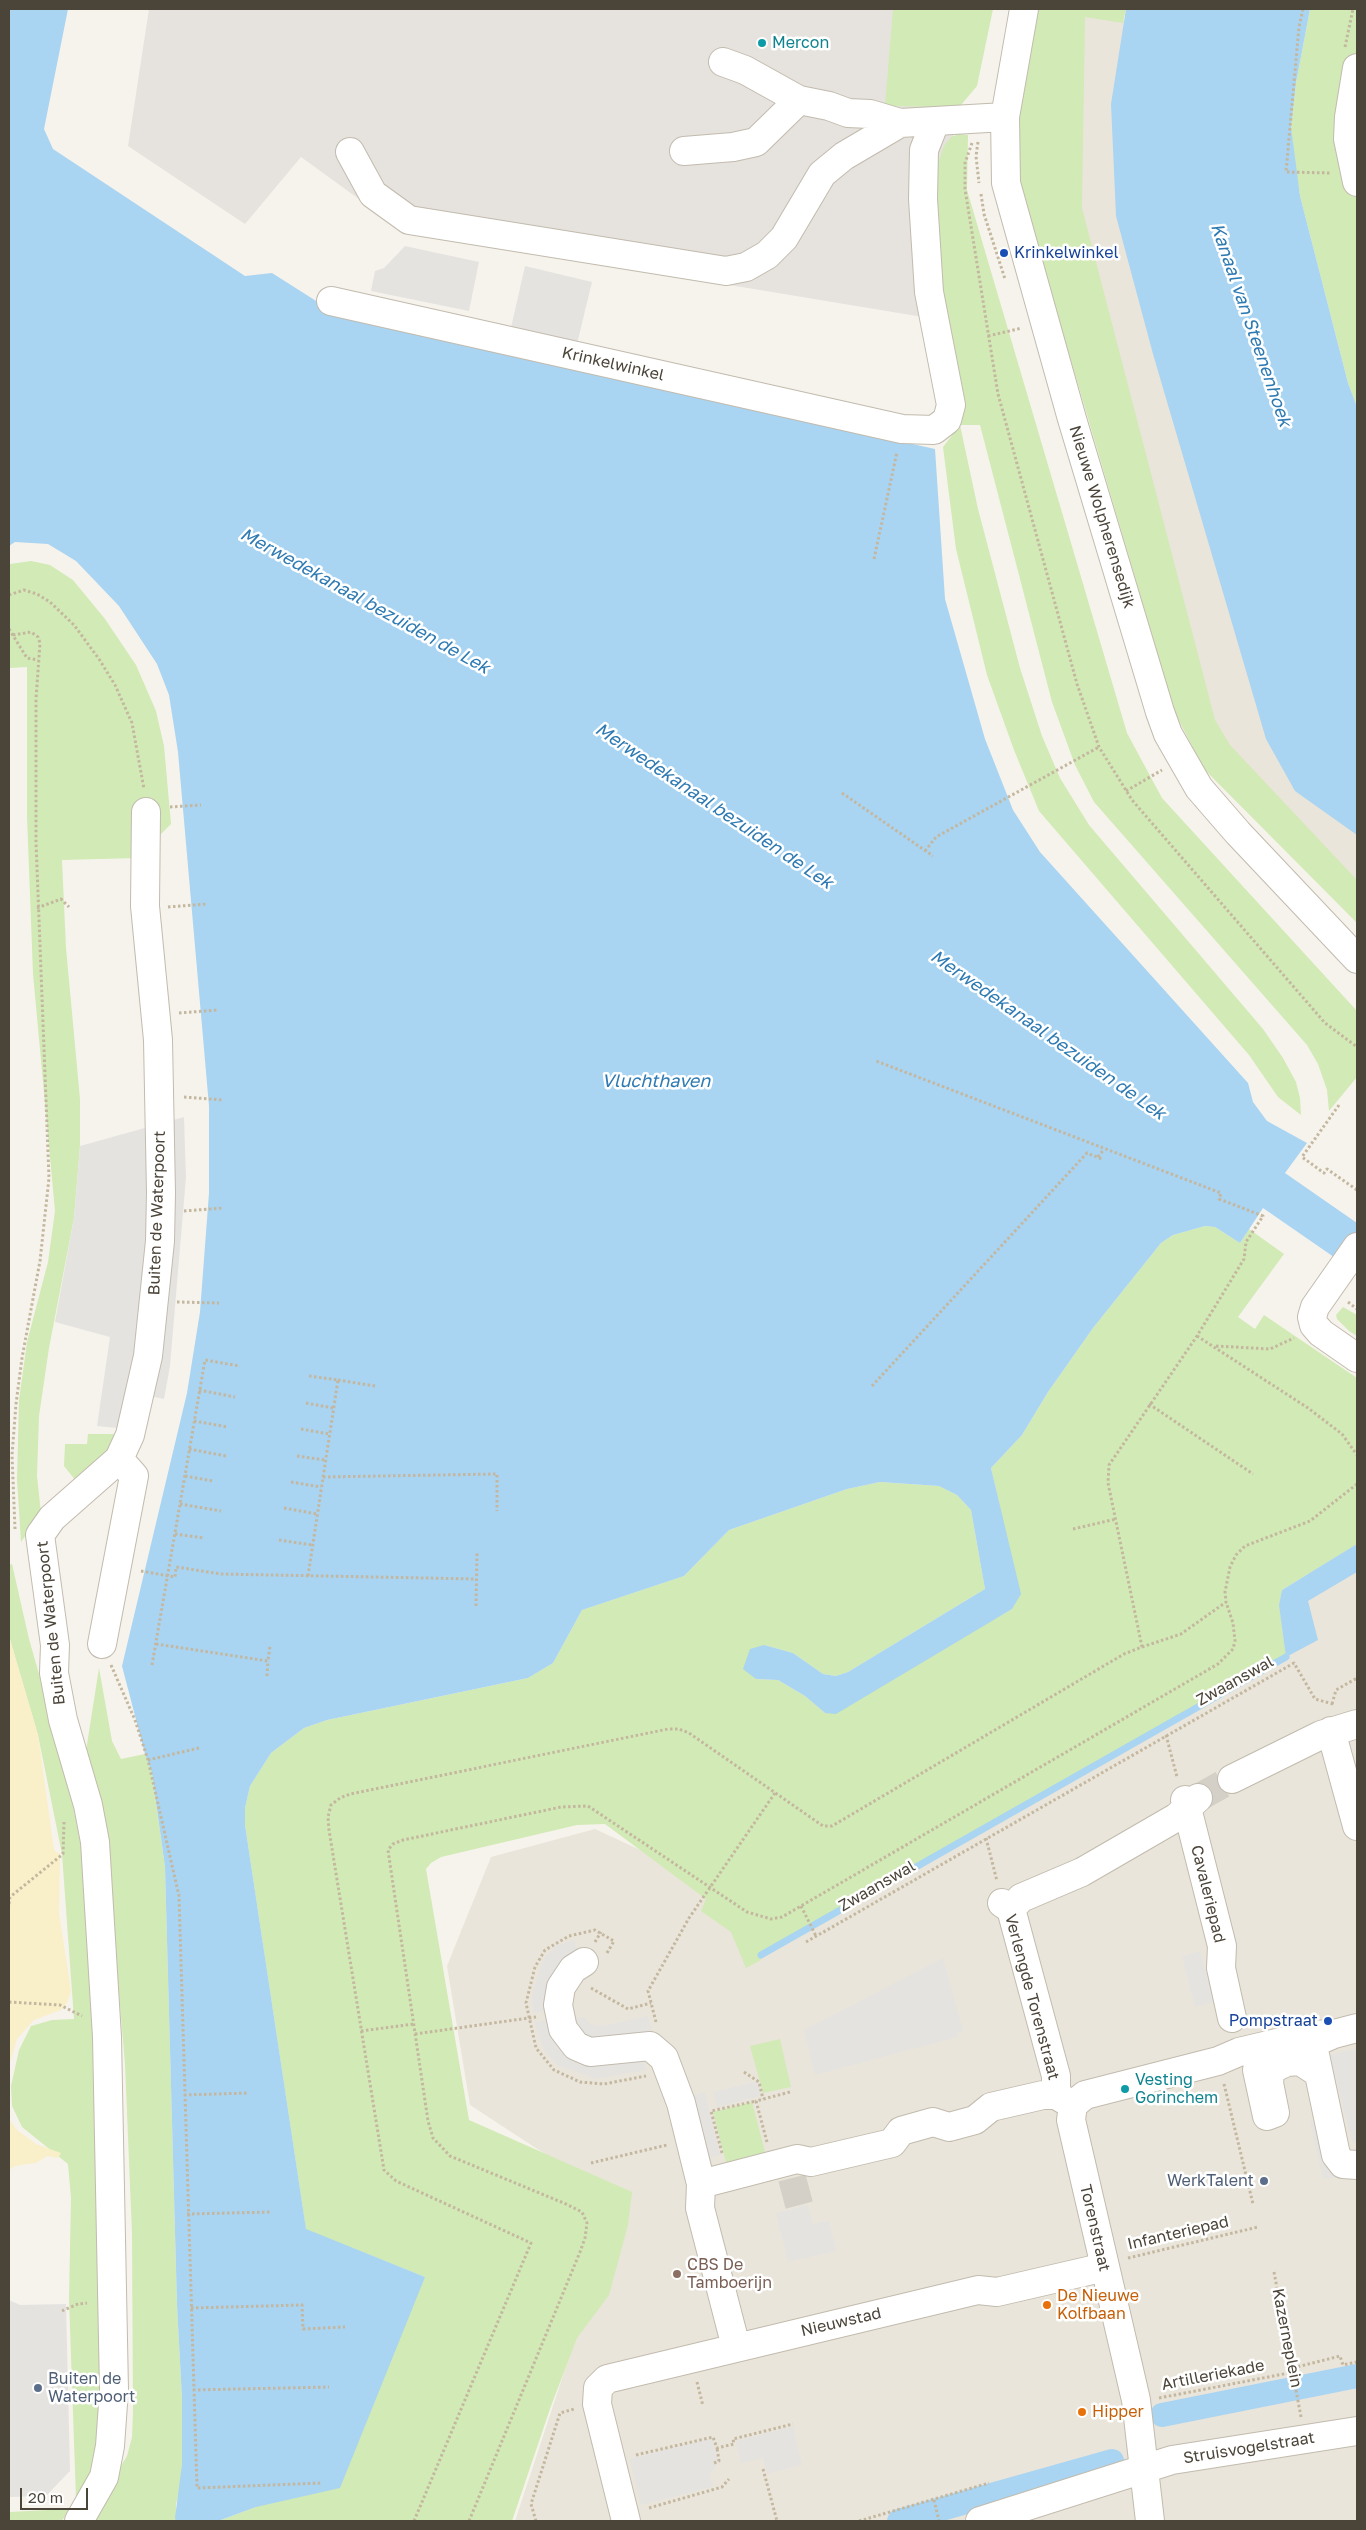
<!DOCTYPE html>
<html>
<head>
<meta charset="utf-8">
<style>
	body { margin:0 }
	#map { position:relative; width:1366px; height:2530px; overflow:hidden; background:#f6f3ec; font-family:"Golos Text",sans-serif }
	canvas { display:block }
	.frame { position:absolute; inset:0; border:10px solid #4b4439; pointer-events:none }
	.scale { position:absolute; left:20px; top:2488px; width:68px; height:22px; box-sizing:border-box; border:2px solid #4b4439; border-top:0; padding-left:6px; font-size:15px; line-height:18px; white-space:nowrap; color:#4b4439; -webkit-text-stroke:4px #fff; paint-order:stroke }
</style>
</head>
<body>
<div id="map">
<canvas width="1366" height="2530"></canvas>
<div class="frame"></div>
<div class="scale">20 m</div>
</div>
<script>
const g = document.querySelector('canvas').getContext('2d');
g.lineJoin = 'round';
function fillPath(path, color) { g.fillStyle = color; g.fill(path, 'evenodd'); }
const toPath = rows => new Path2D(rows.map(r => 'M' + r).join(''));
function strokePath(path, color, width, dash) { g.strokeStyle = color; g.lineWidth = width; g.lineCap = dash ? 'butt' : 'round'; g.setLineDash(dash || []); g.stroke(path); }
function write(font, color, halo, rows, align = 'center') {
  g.font = font + ' "Golos Text",sans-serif'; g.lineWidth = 5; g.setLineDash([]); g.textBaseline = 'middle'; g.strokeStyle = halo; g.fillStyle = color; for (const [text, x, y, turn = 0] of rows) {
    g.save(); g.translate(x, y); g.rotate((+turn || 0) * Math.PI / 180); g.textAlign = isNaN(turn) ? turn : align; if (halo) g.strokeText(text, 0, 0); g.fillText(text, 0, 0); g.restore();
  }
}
fillPath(toPath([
	[1041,9,1154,25,1357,780,1357,923,1231,788,1027,169],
	[1357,1538,1357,2521,515,2521,620,2203,470,2105,447,1966,491,1857,595,1829,774,1912,1294,1584]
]), '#eae5da');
fillPath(toPath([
	[149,9,966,9,935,319,403,231,301,157,245,224,128,146]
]), '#e6e2dd');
fillPath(toPath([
	[893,9,993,9,977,86,961,105,947,107,885,106],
	[1032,9,1126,9,1123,23,1085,17,1082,208,1215,720,1230,745,1357,880,1357,923,1204,769,1175,713,1018,181,1016,131],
	[1310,9,1357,9,1357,407,1348,383,1300,196,1294,158,1291,127,1296,83],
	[959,134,968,135,967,190,1127,733,1162,798,1357,1011,1357,1077,1329,1111,1327,1090,1318,1064,1307,1045,1094,802,1075,765,1052,702,980,425,960,425,978,509,1020,668,1042,736,1060,778,1089,825,1263,1029,1283,1058,1296,1082,1300,1098,1301,1115,1278,1097,1249,1055,1039,811,1014,750,987,675,956,549,943,447,960,425,929,217,932,180,944,146,951,137],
	[31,561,50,565,73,580,105,619,136,665,156,711,164,746,171,824,137,858,62,860,66,948,80,1099,80,1146,74,1218,49,1348,39,1416,37,1476,41,1513,21,1542,17,1480,19,1400,27,1342,48,1262,55,1211,33,974,27,816,27,667,10,668,9,653,9,567,10,564],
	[1205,1226,1215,1227,1240,1243,1249,1229,1284,1254,1238,1317,1255,1329,1264,1315,1357,1378,1357,1544,1282,1590,1279,1605,1286,1657,1226,1688,759,1955,761,1960,746,1968,731,1932,701,1911,706,1899,605,1824,577,1825,441,1857,431,1863,426,1869,469,2120,632,2192,628,2225,609,2295,577,2338,551,2406,512,2521,218,2521,256,2507,425,2277,306,2230,245,1825,245,1808,250,1786,271,1753,304,1728,327,1720,528,1678,553,1663,582,1610,684,1576,729,1530,847,1489,880,1482,939,1486,957,1495,971,1510,985,1589,848,1672,836,1676,823,1674,793,1653,764,1645,755,1679,778,1680,805,1696,825,1713,1012,1609,999,1503,991,1468,1022,1435,1048,1392,1093,1328,1161,1243,1173,1235],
	[1343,1307,1357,1315,1357,1336,1349,1331,1337,1319,1336,1315],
	[88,1434,118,1434,114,1446,76,1481,64,1466,65,1444,87,1444],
	[12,1564,29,1639,65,1765,91,1898,103,2456,76,2498,69,2300,71,2198,68,2164,22,2127,12,2106,11,2086,19,2050,31,2026,52,2020,74,2019,62,1854,38,1735,9,1636,9,1565],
	[99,1668,112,1741,121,1759,145,1754,152,1773,165,1867,177,2305,182,2399,182,2464,181,2485,176,2504,176,2521,87,2521,127,2456,132,2437,133,2412,132,2234,125,2064,106,1838,85,1757],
	[780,2039,791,2087,763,2093,750,2046],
	[752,2102,766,2156,727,2166,713,2112],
	[69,2509,62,2521,9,2521,9,2512]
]), '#d2eab5');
fillPath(toPath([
	[9,1636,38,1735,54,1850,60,1854,59,1913,71,1991,67,2003,61,2010,34,2020,17,2039,9,2066],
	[9,2119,17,2130,36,2144,61,2153,58,2158,47,2156,36,2163,15,2166,9,2170]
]), '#f9efc9');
fillPath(toPath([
	[405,246,479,262,469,311,371,291,375,271,384,268],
	[525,266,592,282,576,348,510,332],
	[184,1117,186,1177,170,1366,164,1399,145,1395,137,1430,97,1426,110,1337,55,1322,74,1218,80,1146],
	[574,1940,579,1954,549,2011,533,2013,532,1994,543,1960,556,1946],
	[1200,1951,1214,2002,1195,2007,1182,1956],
	[943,1958,963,2031,957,2033,958,2037,815,2075,804,2030],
	[648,2016,652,2032,596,2042,583,2036,573,2018,583,2017,591,2024,603,2026],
	[550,2019,554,2034,642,2054,646,2070,596,2079,559,2066,545,2052,534,2022],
	[1357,2048,1357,2141,1352,2143,1330,2055],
	[758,2081,761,2096,717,2107,713,2092],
	[705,2092,720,2155,705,2159,690,2096],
	[1320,2119,1350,2175,1323,2179,1310,2121],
	[808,2205,813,2224,829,2220,836,2251,788,2262,776,2213],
	[9,2300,20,2305,66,2304,70,2471,46,2496,9,2497],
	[793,2426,802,2465,767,2474,763,2458,741,2463,736,2441],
	[712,2438,718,2463,710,2474,713,2487,641,2505,630,2459]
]), '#e5e3e0');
fillPath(toPath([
	[9,9,68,9,44,129,53,149,245,276,272,273,343,318,935,449,945,599,985,739,1013,810,1040,852,1248,1083,1253,1102,1267,1121,1307,1143,1285,1173,1357,1223,1357,1273,1263,1208,1240,1243,1215,1227,1205,1226,1173,1235,1161,1243,1093,1328,1048,1392,1022,1435,991,1468,1021,1594,1012,1609,836,1714,825,1713,805,1696,778,1680,756,1679,743,1669,750,1649,764,1645,793,1653,823,1674,836,1676,848,1672,985,1589,971,1510,957,1495,939,1486,880,1482,847,1489,729,1530,684,1576,582,1610,553,1663,528,1678,327,1720,304,1728,271,1753,250,1786,245,1808,245,1825,306,2229,425,2277,340,2488,256,2507,218,2521,176,2521,175,2518,182,2464,182,2399,177,2305,165,1867,152,1773,145,1754,122,1666,187,1393,200,1312,209,1193,209,1106,178,752,169,695,157,664,119,606,76,561,48,544,15,542,9,546],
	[1126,9,1310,9,1296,83,1291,127,1300,196,1348,383,1357,407,1357,835,1295,791,1266,739,1153,354,1116,216,1111,104],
	[1357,1544,1357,1572,1308,1601,1318,1640,1286,1657,1279,1605,1282,1590]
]), '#a9d4f2');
strokePath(toPath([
	[761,1955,1286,1657]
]), '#a9d4f2', 7);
strokePath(toPath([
	[1162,2415,1357,2376],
	[899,2521,1112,2461]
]), '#a9d4f2', 24);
strokePath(toPath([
	[1198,1798,1232,1779],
	[792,2178,800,2208]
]), '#d4d0c8', 28, [28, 14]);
const minor = toPath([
	[1024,9,1005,117,1006,183,1072,419,1160,712,1168,734,1199,788,1238,833,1357,959],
	[723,62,745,70,799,100,829,106,848,113,870,114,900,123,1005,117],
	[1357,68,1349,117,1348,139,1357,182],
	[684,151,733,147,756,142,799,100],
	[350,152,373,194,409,220,726,271,746,267,767,255,784,238,822,174,844,156,900,123],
	[331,301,902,429,934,430,947,420,951,405,929,292,923,199,924,150,935,122],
	[1357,1247,1315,1307,1312,1317,1314,1325,1321,1333,1357,1358],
	[102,1644,134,1476,119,1459],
	[1331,1731,1357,1826],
	[1232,1779,1321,1735,1357,1724],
	[1185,1800,1222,1946,1221,1968,1232,2018],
	[1002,1903,1011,1909,1056,2076,1056,2095],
	[1011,1909,1021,1898,1082,1872,1177,1817,1198,1798],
	[584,1962,573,1969,561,1987,558,2005,563,2029,576,2046,590,2052,650,2046,664,2058,681,2103,701,2184,700,2208,736,2347],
	[1315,2055,1336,2155,1343,2164,1357,2165],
	[1317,2072,1300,2061,1287,2062,1274,2068,1270,2073,1269,2083,1275,2113,1267,2116,1257,2070,1261,2060,1267,2056,1311,2044,1334,2034,1357,2028],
	[1073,2105,1071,2120,1136,2400,1150,2521],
	[1073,2105,1085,2095,1218,2061,1239,2052,1311,2035,1334,2034],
	[701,2184,797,2159,811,2162,892,2143,901,2131,933,2122,949,2127,975,2120,991,2107,1043,2095,1056,2095,1073,2105],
	[79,2521,104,2477,110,2446,114,2390,107,2037,95,1842,88,1805,63,1720,54,1673,55,1645,40,1535,52,1518,119,1459,130,1435,148,1356,160,1241,161,1193,158,1040,145,906,146,812],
	[626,2521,597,2404,598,2388,607,2379,978,2290,997,2292,1092,2270,1103,2264],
	[980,2521,1172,2460,1357,2431]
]);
strokePath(minor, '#c2bbae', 30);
strokePath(toPath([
	[1303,9,1299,27,1286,172,1330,173],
	[1345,47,1353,9],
	[978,142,976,156,979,183],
	[972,143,965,163,965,189,998,394,1077,684,1099,747,1132,800,1325,1023,1357,1047],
	[981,194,984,214,1005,279],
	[988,336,1022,328],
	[874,559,897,452],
	[9,595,24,590,37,594,50,602,74,625,99,659,115,685,132,723,144,789],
	[9,629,27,658,38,660],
	[13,635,31,632,38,637,40,643,36,699,36,842,49,1178,40,1261,22,1358,16,1404,12,1455,15,1529],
	[1126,791,1162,770],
	[842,793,933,856],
	[170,807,201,805],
	[925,851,936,837,1099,747],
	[168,907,207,904],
	[37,908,61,899,69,907],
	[179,1013,218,1010],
	[184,1097,223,1100],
	[1339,1105,1302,1157,1324,1173,1327,1169,1357,1190],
	[1098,1157,1104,1149],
	[184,1211,223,1208],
	[177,1302,219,1303],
	[1348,1302,1357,1309],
	[1197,1336,1308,1408,1342,1434,1357,1455],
	[1216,1346,1270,1349,1294,1338],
	[338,1380,375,1386],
	[872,1386,1087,1153,1102,1159],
	[199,1390,235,1397],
	[306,1403,333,1408],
	[1149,1404,1253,1474],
	[194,1421,228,1427],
	[301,1429,329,1434],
	[189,1449,226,1456],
	[297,1456,325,1460],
	[185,1476,213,1481],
	[323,1477,497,1474,497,1511],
	[291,1482,321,1487],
	[180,1504,221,1511],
	[284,1508,317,1514],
	[1073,1529,1116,1519],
	[175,1534,204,1538],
	[279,1540,312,1545],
	[141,1571,175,1577,176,1567,221,1574,476,1579],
	[308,1576,338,1380,309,1376],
	[476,1606,477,1551],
	[156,1644,268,1661,270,1646],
	[1142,1647,1181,1634,1226,1602,1225,1592,1230,1567,1236,1555,1245,1546,1310,1521,1357,1484],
	[111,1665,135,1720,148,1760],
	[152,1665,205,1360,240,1366],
	[267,1676,268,1661],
	[1332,1704,1336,1690,1357,1678],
	[1166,1735,1177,1777],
	[199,1748,148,1760,179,1896,197,2488,321,2483],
	[986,1838,997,1881],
	[9,1904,10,1897,63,1854,64,1822],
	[801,1906,816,1936],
	[595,1942,601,1932],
	[806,1942,1294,1663,1315,1699,1333,1704],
	[607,1953,614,1941,595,1930,569,1936,545,1950,535,1967,526,2003,536,2048,554,2070,580,2082,604,2084,646,2076],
	[591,1988,628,2009,651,2003],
	[9,2002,60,2005,82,2016],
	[656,2022,648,1991,689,1918,775,1793],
	[361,2031,414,2024],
	[415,2034,536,2017],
	[744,2072,759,2082,763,2099],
	[1224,2084,1253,2204],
	[184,2095,249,2093],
	[767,2142,756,2101,790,2092],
	[722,2153,711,2111,756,2101],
	[591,2163,667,2145],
	[187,2214,271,2212],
	[1128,2258,1258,2227],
	[1274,2272,1301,2417],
	[191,2308,302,2305,303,2329,345,2327],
	[62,2311,78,2304,87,2303],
	[1293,2368,1340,2356,1343,2365,1357,2362],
	[697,2382,703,2406],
	[193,2390,329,2387],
	[1159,2398,1294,2372],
	[636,2455,713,2437,717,2448,734,2444,733,2439,793,2424],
	[714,2463,719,2461,717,2448],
	[763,2469,777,2521],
	[934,2500,939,2521],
	[649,2508,722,2487,729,2479],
	[414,2521,531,2243,396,2181,384,2170,329,1830,328,1817,331,1805,340,1798,350,1794,668,1729,679,1729,689,1733,823,1826,832,1826,1124,1654,1142,1647,1108,1483,1109,1465,1197,1336,1244,1259,1246,1242,1263,1216,1219,1199,1221,1193,876,1061],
	[469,2521,580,2252,585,2238,587,2223,582,2212,566,2204,450,2156,433,2138,428,2121,389,1857,388,1850,393,1844,403,1840,561,1807,588,1806,747,1912,771,1919,782,1917,1218,1664,1233,1649,1235,1641,1233,1623,1226,1602],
	[536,2521,531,2504,560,2413,574,2409],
	[859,2521,989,2483]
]), '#c4b79f', 3, [2.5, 2.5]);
strokePath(minor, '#fff', 28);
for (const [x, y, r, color] of [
	[762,43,5,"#0f9aa8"],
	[1004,253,5,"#1a4fb4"],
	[1328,2021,5,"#1a4fb4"],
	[1125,2089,5,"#0f9aa8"],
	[1264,2181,5,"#5c6f8a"],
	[677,2274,5,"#8d6e63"],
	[1047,2305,5,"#e8710a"],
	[38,2388,5,"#5c6f8a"],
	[1082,2412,5,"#e8710a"]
]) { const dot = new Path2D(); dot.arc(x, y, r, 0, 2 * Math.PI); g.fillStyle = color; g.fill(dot); strokePath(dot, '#fff', 2); }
write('16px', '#0d838f', '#fff', [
	["Mercon",772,43],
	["Vesting",1135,2080],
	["Gorinchem",1135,2098]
], 'left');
write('16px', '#164399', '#fff', [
	["Krinkelwinkel",1014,253],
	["Pompstraat",1318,2021,"right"]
], 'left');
write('16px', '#4b4439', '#fff', [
	["Krinkelwinkel",613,364,13],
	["Nieuwe Wolpherensedijk",1102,517,73],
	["Buiten de Waterpoort",157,1213,-88],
	["Buiten de Waterpoort",51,1623,-96],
	["Zwaanswal",1235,1681,-29],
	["Zwaanswal",877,1886,-30],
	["Cavaleriepad",1208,1894,76],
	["Verlengde Torenstraat",1032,1997,75],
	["Torenstraat",1095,2228,77],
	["Infanteriepad",1178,2233,-13],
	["Nieuwstad",841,2322,-13],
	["Kazerneplein",1287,2338,79],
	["Artilleriekade",1213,2375,-11],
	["Struisvogelstraat",1249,2448,-9]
]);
write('16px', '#4e5e75', '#fff', [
	["WerkTalent",1254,2181],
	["Buiten de",48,2379,"left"],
	["Waterpoort",48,2397,"left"]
], 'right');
write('16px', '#785e54', '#fff', [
	["CBS De",687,2265],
	["Tamboerijn",687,2283]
], 'left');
write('16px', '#c56008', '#fff', [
	["De Nieuwe",1057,2296],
	["Kolfbaan",1057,2314],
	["Hipper",1092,2412]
], 'left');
write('italic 18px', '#2e7ab2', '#fff', [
	["Kanaal van Steenenhoek",1251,325,71],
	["Merwedekanaal bezuiden de Lek",365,601,29],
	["Merwedekanaal bezuiden de Lek",714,806,34],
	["Merwedekanaal bezuiden de Lek",1048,1035,35],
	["Vluchthaven",656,1081]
]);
</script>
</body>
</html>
